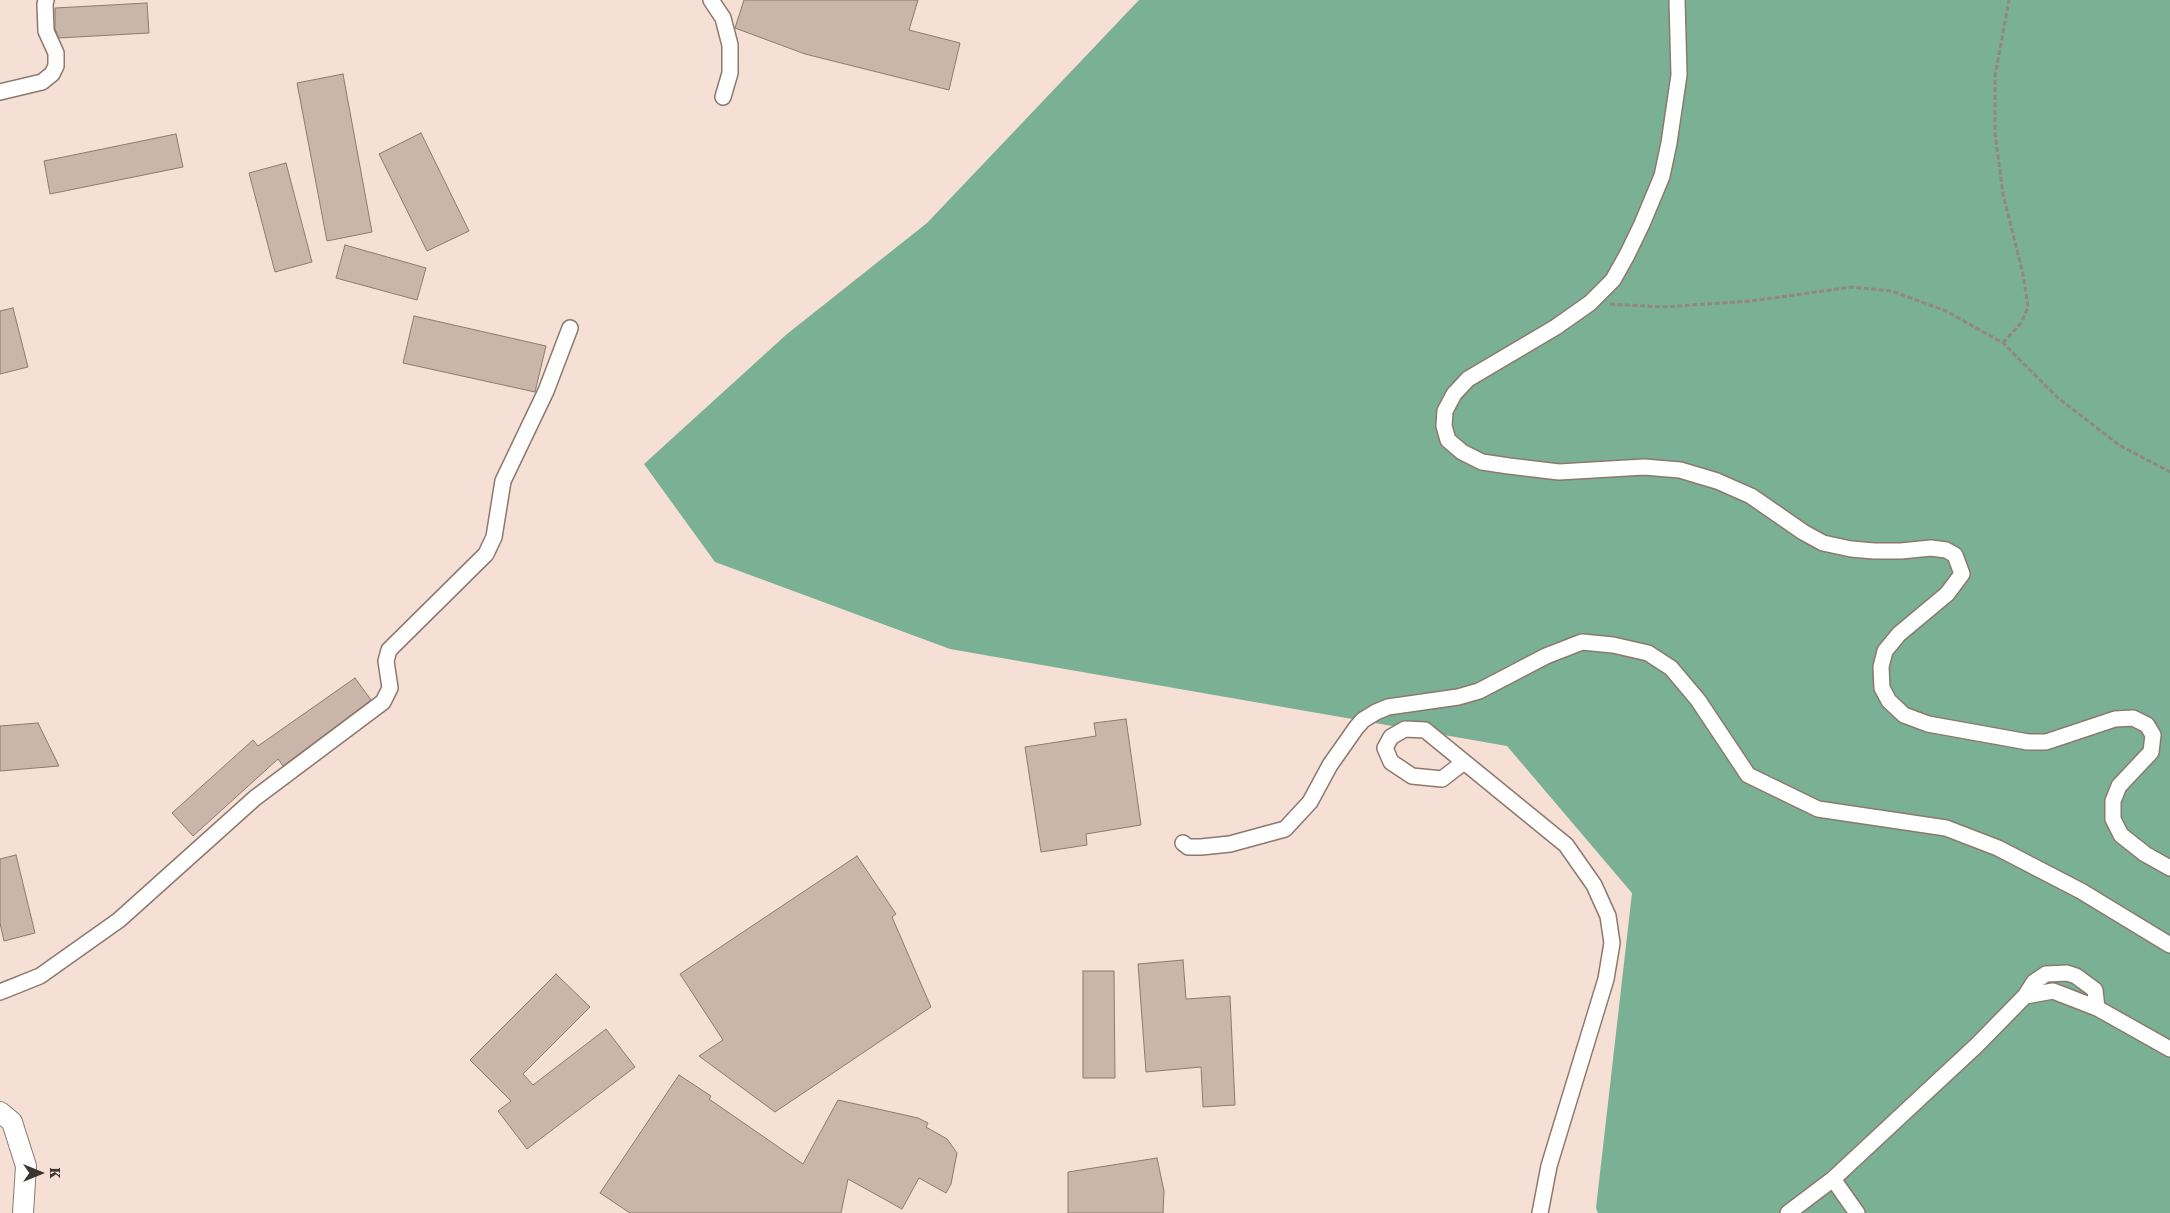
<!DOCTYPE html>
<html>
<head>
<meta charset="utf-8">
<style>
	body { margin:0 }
	#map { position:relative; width:2170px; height:1213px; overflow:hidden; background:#f6e0d5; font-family:"Roboto Serif",serif }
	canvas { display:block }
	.north { position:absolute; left:15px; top:1148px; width:50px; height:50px; -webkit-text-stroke:4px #f6e0d5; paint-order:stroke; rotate:90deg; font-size:14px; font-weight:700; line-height:20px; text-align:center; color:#3d3530 }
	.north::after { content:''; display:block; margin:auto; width:18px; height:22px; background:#3d3530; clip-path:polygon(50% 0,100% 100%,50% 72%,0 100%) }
</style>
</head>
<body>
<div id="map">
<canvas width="2170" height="1213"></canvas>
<div class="north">K</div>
</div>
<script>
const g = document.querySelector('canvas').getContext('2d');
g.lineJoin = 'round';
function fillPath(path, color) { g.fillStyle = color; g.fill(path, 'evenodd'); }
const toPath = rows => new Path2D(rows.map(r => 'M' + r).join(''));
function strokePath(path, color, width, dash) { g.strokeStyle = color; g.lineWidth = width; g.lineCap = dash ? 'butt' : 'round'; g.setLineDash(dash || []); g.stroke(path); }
fillPath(toPath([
	[1139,0,2170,0,2170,1213,1598,1213,1596,1208,1632,893,1507,746,950,649,715,562,644,464,787,334,927,223]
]), '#7ab093');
const building = toPath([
	[744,0,918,0,909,30,960,43,949,90,805,54,735,28,744,0],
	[147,3,149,33,59,38,55,29,55,8,147,3],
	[343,74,372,232,327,241,297,83,343,74],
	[421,133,469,231,427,251,379,154,421,133],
	[176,134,183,167,50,194,44,161,176,134],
	[286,163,312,262,275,272,249,173,286,163],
	[345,245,426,268,417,300,336,278,345,245],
	[13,308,28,367,0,374,0,311,13,308],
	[414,316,546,346,535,392,403,363,414,316],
	[355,678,371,700,283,766,278,759,193,836,172,813,253,740,258,746,355,678],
	[1126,719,1141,825,1086,834,1087,845,1041,852,1025,747,1096,736,1094,723,1126,719],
	[38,723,59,766,0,771,0,726,38,723],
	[16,855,35,933,4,941,0,923,0,859,16,855],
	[857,856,896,914,892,917,931,1007,775,1112,699,1056,723,1040,680,974,857,856],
	[1183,960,1186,999,1230,996,1235,1105,1203,1107,1201,1067,1146,1072,1138,964,1183,960],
	[1083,971,1114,971,1115,1078,1083,1078,1083,971],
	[556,974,590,1007,523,1074,533,1085,606,1029,635,1067,527,1149,498,1111,511,1101,470,1060,556,974],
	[679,1075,711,1096,709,1099,803,1164,838,1100,918,1118,928,1123,926,1127,947,1139,957,1153,951,1184,946,1193,919,1178,902,1209,848,1179,841,1213,630,1213,600,1193,679,1075],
	[1157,1158,1164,1191,1163,1213,1068,1213,1068,1172,1157,1158]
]);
fillPath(building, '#cab5aa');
strokePath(building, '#8d796f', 1);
const minor = toPath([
	[711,0,723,18,730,45,730,73,723,97],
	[1677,0,1679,75,1669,143,1662,176,1642,224,1627,255,1613,280,1590,303,1556,327,1468,379,1454,394,1445,411,1444,426,1448,440,1462,452,1482,462,1509,466,1559,472,1644,467,1680,470,1717,481,1751,496,1803,532,1823,543,1851,549,1874,551,1901,551,1931,548,1946,550,1955,555,1962,574,1947,594,1899,634,1885,651,1881,667,1882,688,1889,701,1904,715,1928,724,2028,742,2046,742,2115,719,2133,718,2147,725,2153,735,2151,752,2119,786,2113,801,2113,819,2121,835,2145,854,2170,868],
	[0,92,42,82,52,74,56,66,56,53,46,31,45,4,46,0],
	[1464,762,1442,779,1412,776,1391,762,1385,748,1391,737,1405,729,1425,730,1566,845,1594,885,1608,916,1612,943,1606,979,1549,1166,1540,1213],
	[1183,843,1188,847,1201,847,1230,844,1285,829,1310,802,1330,765,1356,728,1363,720,1376,712,1388,707,1458,697,1479,691,1546,656,1582,642,1613,645,1648,653,1671,668,1698,700,1748,775,1818,809,1946,828,1998,848,2081,891,2170,945],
	[0,992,40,976,119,920,255,798,383,702,390,688,386,661,389,650,486,554,494,537,503,481,546,391,570,328],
	[2025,996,2034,982,2046,974,2067,973,2076,976,2095,990,2097,1008],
	[1833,1179,1977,1045,2025,996,2053,991,2097,1008,2170,1049],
	[1788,1213,1833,1179,1857,1213]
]);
const tertiary = toPath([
	[0,1112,12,1122,26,1166,23,1213]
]);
strokePath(minor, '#8c796e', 18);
strokePath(tertiary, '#8c796e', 22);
strokePath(toPath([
	[1610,304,1662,307,1751,301,1852,287,1892,291,1946,311,2003,343,2057,397,2119,445,2170,472],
	[2003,343,2021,323,2028,307,2023,274,2003,194,1995,133,1995,76,2009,0]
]), '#95867e', 3, [5, 2.5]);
strokePath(minor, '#fff', 15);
strokePath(tertiary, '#fff', 20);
</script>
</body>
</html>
